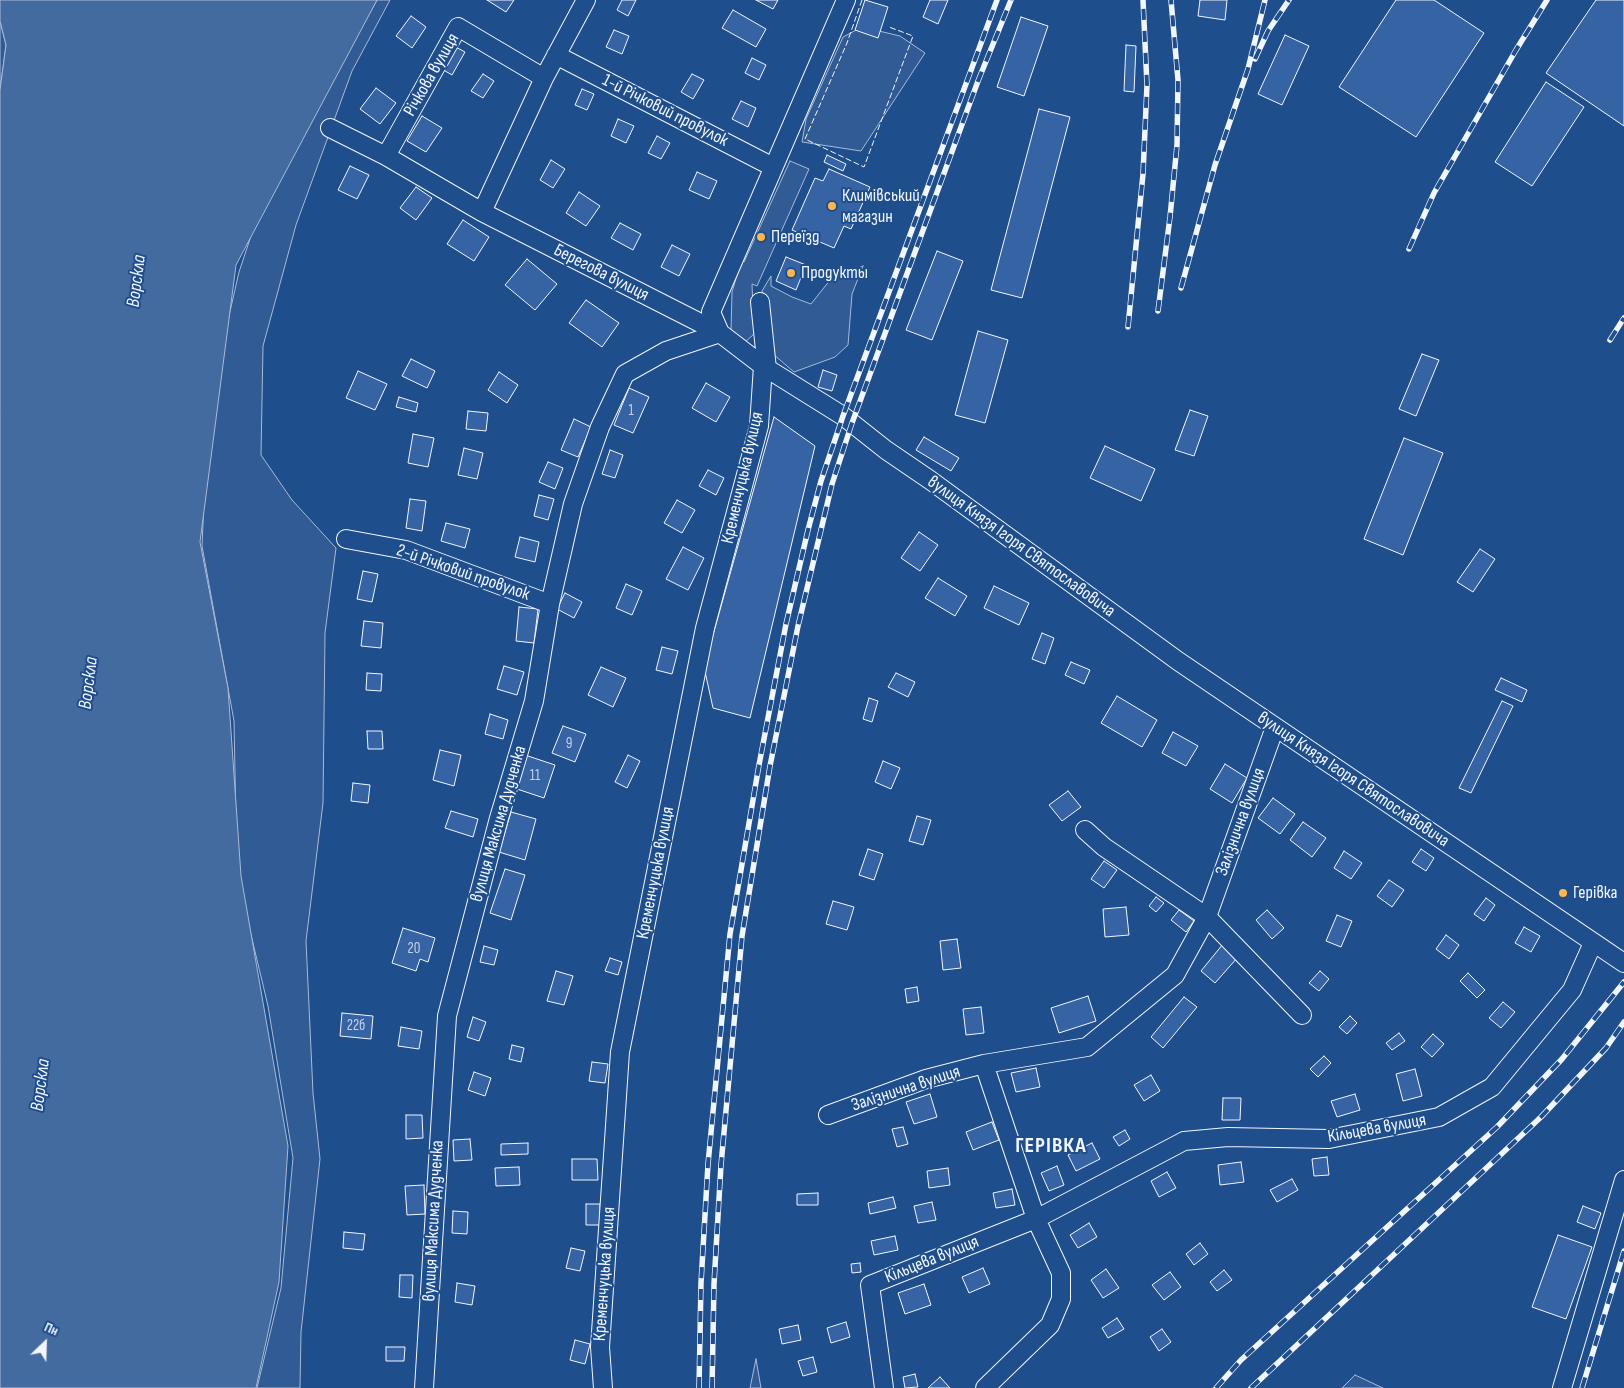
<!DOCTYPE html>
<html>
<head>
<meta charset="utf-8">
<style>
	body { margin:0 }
	#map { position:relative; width:1624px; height:1388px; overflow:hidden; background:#1f4e8c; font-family:"Sofia Sans Condensed",sans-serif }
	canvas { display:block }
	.north { position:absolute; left:20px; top:1318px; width:50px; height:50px; -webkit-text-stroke:4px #1f4e8c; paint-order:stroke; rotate:24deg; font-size:14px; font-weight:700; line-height:20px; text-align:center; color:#f2f6ff }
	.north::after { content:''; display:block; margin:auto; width:18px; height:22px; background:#f2f6ff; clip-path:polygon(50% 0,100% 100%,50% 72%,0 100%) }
</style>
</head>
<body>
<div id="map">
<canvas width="1624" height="1388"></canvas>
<div class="north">Пн</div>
</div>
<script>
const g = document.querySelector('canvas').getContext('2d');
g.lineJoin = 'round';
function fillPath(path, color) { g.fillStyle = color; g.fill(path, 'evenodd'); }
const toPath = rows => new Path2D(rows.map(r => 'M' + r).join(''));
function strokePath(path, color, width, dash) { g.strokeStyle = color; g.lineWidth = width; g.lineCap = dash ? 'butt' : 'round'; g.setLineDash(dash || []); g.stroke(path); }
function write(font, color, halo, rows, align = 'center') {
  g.font = font + ' "Sofia Sans Condensed",sans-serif'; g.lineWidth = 4; g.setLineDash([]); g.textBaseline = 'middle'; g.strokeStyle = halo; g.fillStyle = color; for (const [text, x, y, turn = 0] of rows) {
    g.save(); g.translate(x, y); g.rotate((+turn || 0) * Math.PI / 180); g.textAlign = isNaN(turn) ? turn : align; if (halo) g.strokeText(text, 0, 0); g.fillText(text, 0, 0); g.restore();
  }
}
const built = toPath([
	[377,0,390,0,352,71,296,225,263,346,261,455,292,500,336,548,325,633,323,803,306,941,313,1093,320,1159,301,1332,300,1388,257,1388,281,1288,293,1158,268,1006,237,876,234,721,202,546,208,408,239,272,260,209,377,0],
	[0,21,6,45,0,90,0,21],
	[862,27,900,36,925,53,861,151,802,142,806,119,843,37,862,27],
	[790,161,809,169,757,286,752,284,754,334,743,344,731,331,732,292,742,258,744,262,790,161],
	[863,266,852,294,848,345,835,357,794,372,773,354,762,291,771,276,771,286,792,297,811,304,830,280,863,266],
	[756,1359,761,1388,750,1388,756,1359],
	[1355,1375,1383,1388,1342,1388,1355,1375]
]);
fillPath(built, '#305b95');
strokePath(built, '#a8bbd7', 1);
const water = toPath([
	[0,0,377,0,236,265,200,542,228,688,241,876,288,1146,279,1282,256,1388,0,1388,0,90,6,45,0,21,0,0]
]);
fillPath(water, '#446ba0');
strokePath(water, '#a8bbd7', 1);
const building = toPath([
	[487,0,514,0,506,12,487,0],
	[622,0,636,0,628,16,617,10,622,0],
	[756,0,778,0,773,9,756,0],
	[865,0,888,7,878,38,855,30,865,0],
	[930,0,948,0,938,24,923,17,930,0],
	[1200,0,1227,0,1225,20,1198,16,1200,0],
	[1396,0,1434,0,1484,33,1416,137,1339,87,1396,0],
	[1596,0,1624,0,1624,126,1546,73,1596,0],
	[733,10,766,29,756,47,722,28,733,10],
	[411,16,426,27,412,48,396,36,411,16],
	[1021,17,1048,26,1024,96,997,87,1021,17],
	[614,30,629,36,622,54,606,47,614,30],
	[1285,35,1309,46,1282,105,1258,94,1285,35],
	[452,45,465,52,452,75,440,68,452,45],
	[1126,45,1136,46,1134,92,1124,91,1126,45],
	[752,58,766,65,759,80,745,73,752,58],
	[483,74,494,81,483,98,471,91,483,74],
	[692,74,704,80,693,99,681,92,692,74],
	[1546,82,1584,107,1532,186,1495,162,1546,82],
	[376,88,396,103,380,124,360,109,376,88],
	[582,89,594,94,587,110,575,105,582,89],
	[741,101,756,108,748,127,732,119,741,101],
	[1039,109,1070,117,1022,298,991,290,1039,109],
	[422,116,442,128,426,152,407,141,422,116],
	[618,119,634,126,626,143,611,136,618,119],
	[657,136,670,143,661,159,648,153,657,136],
	[827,155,846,164,843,171,824,162,827,155],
	[551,160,565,169,553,188,540,180,551,160],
	[350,166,369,175,357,199,338,190,350,166],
	[829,169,870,187,851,229,844,226,834,248,792,230,815,178,823,181,829,169],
	[697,172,717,181,709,199,689,190,697,172],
	[416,187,432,198,416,220,400,208,416,187],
	[579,192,600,206,586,226,566,213,579,192],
	[463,220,489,237,474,261,447,244,463,220],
	[620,223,641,234,633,250,611,238,620,223],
	[672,245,690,254,679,276,661,267,672,245],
	[937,251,963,261,932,340,906,330,937,251],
	[786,257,806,265,796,290,776,281,786,257],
	[527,259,557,284,535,310,505,285,527,259],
	[586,300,619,323,602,347,569,323,586,300],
	[978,331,1008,340,985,423,955,415,978,331],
	[1422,354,1439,360,1416,416,1399,409,1422,354],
	[411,359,435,371,427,388,402,376,411,359],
	[823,370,837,375,832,391,818,387,823,370],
	[358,371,387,384,375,410,346,398,358,371],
	[499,372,518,385,507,403,488,390,499,372],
	[706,383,730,397,716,422,692,408,706,383],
	[629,388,649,397,633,433,614,425,629,388],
	[399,397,418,403,416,412,396,407,399,397],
	[1190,410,1208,416,1194,456,1175,450,1190,410],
	[468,411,488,413,486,431,466,429,468,411],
	[774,417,815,446,750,718,713,708,704,667,774,417],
	[574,419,591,427,578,457,561,450,574,419],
	[413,434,434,438,428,467,408,463,413,434],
	[924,437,959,458,951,471,916,450,924,437],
	[1404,438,1443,453,1403,555,1364,539,1404,438],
	[1105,446,1155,469,1141,501,1090,478,1105,446],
	[464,448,483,453,477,479,458,475,464,448],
	[610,450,623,455,615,478,602,474,610,450],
	[548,462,563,468,555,489,539,482,548,462],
	[708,470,724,478,716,495,699,486,708,470],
	[539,495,554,499,548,520,534,516,539,495],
	[410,499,426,501,422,531,406,528,410,499],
	[677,500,695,510,682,533,664,523,677,500],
	[446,523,470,529,465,548,441,541,446,523],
	[919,532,938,545,920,571,901,558,919,532],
	[520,537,539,542,535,562,515,557,520,537],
	[683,547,704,558,688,590,666,579,683,547],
	[1480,549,1495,559,1473,592,1457,582,1480,549],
	[363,571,378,574,372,602,357,599,363,571],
	[938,578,967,596,955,616,925,598,938,578],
	[626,584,642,591,632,615,616,608,626,584],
	[994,586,1029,603,1019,625,984,608,994,586],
	[565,593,582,602,574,618,557,609,565,593],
	[519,607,538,609,534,643,516,641,519,607],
	[364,621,383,623,381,648,361,646,364,621],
	[1042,633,1054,638,1045,664,1032,659,1042,633],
	[662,647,678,651,672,674,656,670,662,647],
	[1071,662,1090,670,1084,684,1065,675,1071,662],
	[504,666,524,672,517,695,497,689,504,666],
	[601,667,626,678,613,707,588,695,601,667],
	[367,673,382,674,381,691,366,690,367,673],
	[896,673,915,682,908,697,888,687,896,673],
	[1501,678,1527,690,1522,702,1495,690,1501,678],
	[1117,696,1157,720,1142,747,1101,723,1117,696],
	[869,698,878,701,872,722,863,719,869,698],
	[1502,701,1513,706,1471,793,1459,788,1502,701],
	[490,714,508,720,503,739,485,734,490,714],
	[563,726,586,734,575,762,552,753,563,726],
	[367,731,382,731,383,749,368,749,367,731],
	[1173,732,1198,746,1186,766,1162,753,1173,732],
	[440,750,461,755,454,786,433,780,440,750],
	[525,755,555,765,544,798,514,788,525,755],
	[628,755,640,761,627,788,615,782,628,755],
	[883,761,900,768,891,789,875,782,883,761],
	[1225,764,1247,778,1232,803,1210,789,1225,764],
	[353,783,370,785,368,803,351,801,353,783],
	[1068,791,1081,807,1062,821,1049,805,1068,791],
	[1273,798,1295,814,1280,834,1258,818,1273,798],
	[451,811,478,819,473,837,445,828,451,811],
	[511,812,536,819,525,860,499,852,511,812],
	[917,816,931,820,923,845,909,841,917,816],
	[1303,822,1326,838,1312,857,1290,840,1303,822],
	[868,849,883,854,874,880,859,875,868,849],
	[1421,849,1434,858,1426,871,1412,862,1421,849],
	[1344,851,1362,863,1351,879,1334,868,1344,851],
	[1104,861,1117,870,1104,888,1091,879,1104,861],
	[505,869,525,875,511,920,490,913,505,869],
	[1389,880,1404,890,1392,907,1377,896,1389,880],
	[1156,897,1164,903,1156,912,1149,906,1156,897],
	[1486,898,1495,905,1484,921,1474,914,1486,898],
	[833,901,854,907,847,930,826,924,833,901],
	[1126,907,1129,935,1105,937,1103,909,1126,907],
	[1179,910,1194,921,1186,932,1171,920,1179,910],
	[1267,910,1284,928,1272,939,1256,920,1267,910],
	[1337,915,1352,921,1341,947,1326,941,1337,915],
	[1524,927,1540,936,1531,952,1515,943,1524,927],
	[403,928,435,938,428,962,420,959,416,971,392,963,403,928],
	[1446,935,1459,945,1449,959,1436,949,1446,935],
	[957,939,961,968,943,970,940,941,957,939],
	[1223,944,1238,957,1215,983,1201,971,1223,944],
	[484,946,498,950,494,965,480,962,484,946],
	[610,958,622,962,618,975,605,971,610,958],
	[556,971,573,976,564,1005,547,1001,556,971],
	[1320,971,1329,979,1319,991,1309,983,1320,971],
	[1468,973,1485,990,1477,998,1460,981,1468,973],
	[917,987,919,1001,907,1003,905,989,917,987],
	[1088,996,1096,1021,1059,1033,1051,1008,1088,996],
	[1184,997,1197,1007,1163,1048,1151,1037,1184,997],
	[1503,1002,1515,1012,1501,1028,1489,1018,1503,1002],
	[981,1007,984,1033,966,1035,963,1009,981,1007],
	[342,1013,373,1016,371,1039,340,1036,342,1013],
	[1350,1016,1357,1023,1347,1034,1339,1027,1350,1016],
	[473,1017,486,1022,479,1041,467,1037,473,1017],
	[401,1027,422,1031,419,1049,398,1046,401,1027],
	[1399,1033,1405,1041,1392,1050,1386,1043,1399,1033],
	[1433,1034,1444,1044,1432,1057,1421,1047,1433,1034],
	[512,1045,524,1048,521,1062,509,1059,512,1045],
	[1324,1056,1331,1063,1318,1077,1310,1069,1324,1056],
	[592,1062,608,1064,605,1083,589,1081,592,1062],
	[1036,1068,1040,1087,1016,1092,1011,1073,1036,1068],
	[1415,1069,1422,1096,1403,1101,1396,1074,1415,1069],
	[474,1072,491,1078,485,1096,468,1090,474,1072],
	[1151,1075,1160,1091,1144,1101,1134,1085,1151,1075],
	[930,1094,937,1117,914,1124,906,1102,930,1094],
	[1355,1094,1360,1110,1337,1117,1331,1101,1355,1094],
	[1223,1098,1241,1098,1240,1120,1222,1120,1223,1098],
	[406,1115,422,1115,423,1138,406,1139,406,1115],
	[992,1122,999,1140,973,1150,966,1132,992,1122],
	[903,1127,908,1144,897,1147,892,1129,903,1127],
	[1125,1130,1130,1139,1119,1146,1113,1137,1125,1130],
	[470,1139,472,1160,454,1161,453,1140,470,1139],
	[528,1143,528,1154,501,1155,501,1144,528,1143],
	[1092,1143,1100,1159,1076,1171,1068,1155,1092,1143],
	[1327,1157,1329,1175,1314,1176,1312,1159,1327,1157],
	[572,1159,597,1159,598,1180,572,1180,572,1159],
	[1241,1162,1244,1182,1220,1185,1218,1165,1241,1162],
	[1057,1166,1064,1185,1049,1191,1041,1173,1057,1166],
	[519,1167,520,1185,496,1186,495,1168,519,1167],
	[948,1168,950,1185,929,1188,927,1171,948,1168],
	[1167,1172,1176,1188,1159,1197,1151,1181,1167,1172],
	[1292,1179,1298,1190,1277,1202,1270,1190,1292,1179],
	[424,1185,425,1214,407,1215,405,1186,424,1185],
	[1012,1189,1015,1205,996,1208,993,1193,1012,1189],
	[818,1193,818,1205,797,1205,797,1194,818,1193],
	[893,1197,896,1208,870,1214,868,1203,893,1197],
	[932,1202,936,1220,918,1223,914,1206,932,1202],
	[586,1204,600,1204,600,1225,586,1225,586,1204],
	[1583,1206,1601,1213,1595,1229,1577,1222,1583,1206],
	[453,1211,468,1212,467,1234,452,1233,453,1211],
	[1089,1223,1097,1237,1078,1248,1070,1235,1089,1223],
	[344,1232,365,1234,363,1250,343,1248,344,1232],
	[1558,1235,1592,1247,1566,1319,1532,1307,1558,1235],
	[895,1236,898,1250,874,1255,871,1241,895,1236],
	[1200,1243,1208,1254,1194,1265,1186,1254,1200,1243],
	[571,1248,585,1251,580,1271,566,1268,571,1248],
	[860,1263,861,1272,852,1273,851,1264,860,1263],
	[983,1268,990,1284,969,1293,962,1277,983,1268],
	[1106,1269,1119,1288,1103,1298,1091,1280,1106,1269],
	[1224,1270,1232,1280,1217,1291,1210,1282,1224,1270],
	[1170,1272,1181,1287,1164,1300,1152,1285,1170,1272],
	[400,1275,413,1275,412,1298,399,1297,400,1275],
	[457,1283,475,1286,472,1305,455,1302,457,1283],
	[924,1284,931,1305,905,1314,898,1293,924,1284],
	[1117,1318,1124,1329,1108,1338,1102,1328,1117,1318],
	[846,1322,850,1337,831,1343,827,1328,846,1322],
	[798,1325,801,1340,782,1344,779,1329,798,1325],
	[1162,1329,1171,1342,1159,1351,1150,1337,1162,1329],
	[575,1340,590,1344,585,1364,570,1360,575,1340],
	[386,1347,405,1347,404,1361,386,1361,386,1347],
	[813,1357,817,1372,803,1376,798,1361,813,1357],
	[915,1374,918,1387,905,1388,903,1377,915,1374],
	[940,1377,950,1388,928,1388,940,1377]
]);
fillPath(building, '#3563a3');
strokePath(building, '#f2f6ff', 1);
const minor = toPath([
	[846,0,711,312,720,333,763,366,843,416,886,450,930,480,1178,661,1624,963],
	[556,55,773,167],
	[330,128,386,156,482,212,720,333],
	[386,156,458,27,544,78],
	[482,212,544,78,586,0],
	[760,302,767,369],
	[346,539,406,550,550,604],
	[1085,830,1104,847,1207,917,1302,1015],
	[984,1064,1036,1219,1061,1273,1061,1299,1050,1325,985,1388],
	[828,1115,926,1079,984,1064,1087,1047,1175,975,1207,917,1275,727],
	[424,1388,447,1016,499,818,534,701,550,604,573,504,600,427,625,374,666,351,720,333],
	[603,1388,600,1347,620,1052,705,628,759,426,763,366],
	[884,1388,870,1285,1036,1219,1184,1141,1228,1137,1329,1139,1439,1117,1492,1087,1572,990,1593,943],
	[1562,1388,1624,1180]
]);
strokePath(minor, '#f2f6ff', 20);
strokePath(minor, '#1f4e8c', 18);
const rail = toPath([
	[1255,59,1268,31,1289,0],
	[1409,249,1434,193,1516,50,1547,0],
	[1181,288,1215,165,1248,69,1265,0],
	[1158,311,1170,217,1177,145,1178,80,1171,0],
	[1128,327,1143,174,1147,85,1143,0],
	[1610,340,1624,318],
	[699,1388,701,1283,708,1164,730,934,759,765,786,624,808,530,821,481,843,416,997,0],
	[712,1388,714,1284,721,1165,742,936,770,766,798,626,832,484,852,423,978,81,1011,0],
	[1216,1388,1241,1360,1497,1127,1562,1059,1624,982],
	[1251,1388,1541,1117,1606,1048,1624,1022],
	[1582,1388,1624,1251]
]);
strokePath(rail, '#f2f6ff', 5.5);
strokePath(rail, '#1f4e8c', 4, [11]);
strokePath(toPath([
	[862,0,847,43,805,139,864,167,913,36,889,27]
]), '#f2f6ff', 1, [6, 2.5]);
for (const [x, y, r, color] of [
	[832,206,5,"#ffb74d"],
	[761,237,5,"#ffb74d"],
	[791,273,5,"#ffb74d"],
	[1563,893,5,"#ffb74d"]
]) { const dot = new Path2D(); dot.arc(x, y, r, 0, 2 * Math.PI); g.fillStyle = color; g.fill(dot); strokePath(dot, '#1f4e8c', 2); }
write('15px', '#c3d1e8', null, [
	["1",631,411],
	["9",569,744],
	["11",535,776],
	["20",414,949],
	["22б",356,1026]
]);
write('18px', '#f2f6ff', '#1f4e8c', [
	["Річкова вулиця",432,75,-60],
	["1-й Річковий провулок",665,111,27],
	["Берегова вулиця",601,273,27],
	["Кременчуцька вулиця",743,478,-77],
	["вулиця Князя Ігоря Святославовича",1021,547,36],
	["2-й Річковий провулок",463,573,19],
	["вулиця Князя Ігоря Святославовича",1353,780,34],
	["Залізнична вулиця",1241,822,-70],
	["вулиця Максима Дудченка",499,824,-74],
	["Кременчуцька вулиця",656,873,-79],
	["Залізнична вулиця",906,1089,-18],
	["Кільцева вулиця",1377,1129,-10],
	["вулиця Максима Дудченка",434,1221,-87],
	["Кільцева вулиця",932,1260,-22],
	["Кременчуцька вулиця",605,1274,-86]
]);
write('18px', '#f2f6ff', '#1f4e8c', [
	["Климівський",842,196],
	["магазин",842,217],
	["Переїзд",771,237],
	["Продукты",801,273],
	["Герівка",1573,893]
], 'left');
write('italic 19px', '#f2f6ff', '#1f4e8c', [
	["Ворскла",137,281,-83],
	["Ворскла",89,683,-83],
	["Ворскла",41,1085,-83]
]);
g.letterSpacing = '1px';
write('bold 22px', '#f2f6ff', '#1f4e8c', [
	["ГЕРІВКА",1051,1146]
]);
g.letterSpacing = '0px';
</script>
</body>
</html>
